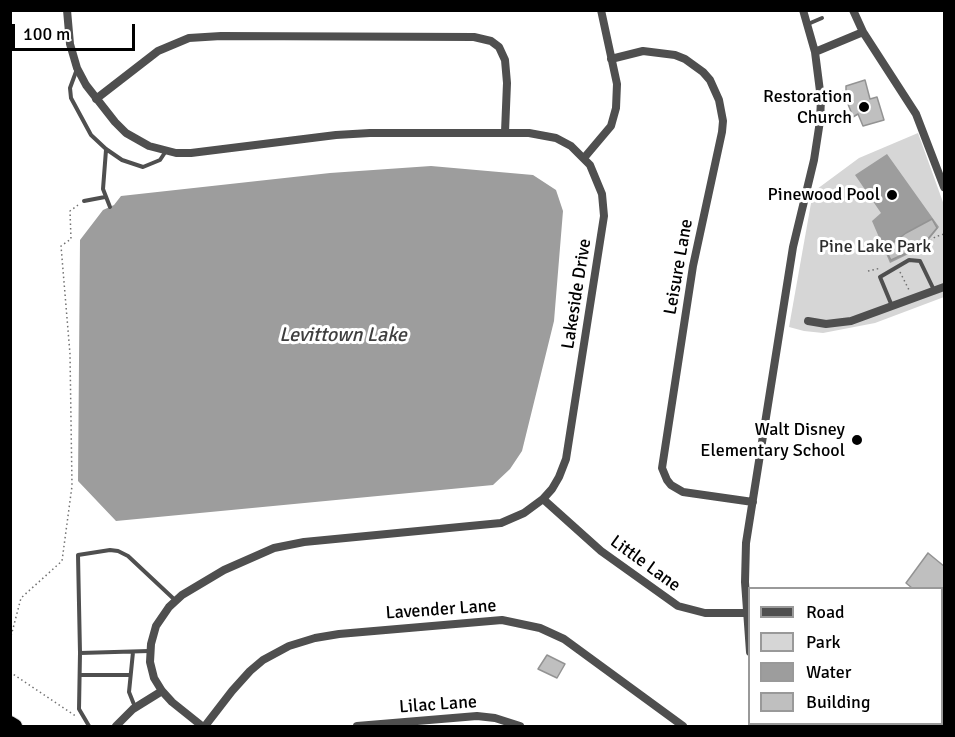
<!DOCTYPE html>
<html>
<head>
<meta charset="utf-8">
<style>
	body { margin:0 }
	#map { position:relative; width:955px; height:737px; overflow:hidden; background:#fff; font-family:Signika,sans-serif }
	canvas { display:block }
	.frame { position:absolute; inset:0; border:12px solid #000; pointer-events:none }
	.legend { position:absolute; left:748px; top:587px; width:195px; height:138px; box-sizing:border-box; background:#fff; border:2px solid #999; margin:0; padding:8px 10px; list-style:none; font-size:18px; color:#000 }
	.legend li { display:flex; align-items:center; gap:12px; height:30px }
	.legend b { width:30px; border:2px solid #999 }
	.scale { position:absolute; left:12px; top:24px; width:123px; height:27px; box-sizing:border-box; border:3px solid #000; border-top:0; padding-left:8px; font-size:18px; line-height:21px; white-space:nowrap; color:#000; -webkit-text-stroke:4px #fff; paint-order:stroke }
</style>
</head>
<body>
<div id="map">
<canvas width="955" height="737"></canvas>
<div class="frame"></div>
<ul class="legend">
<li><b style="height:8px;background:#4f4f4f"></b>Road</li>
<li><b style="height:16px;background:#d6d6d6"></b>Park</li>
<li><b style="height:16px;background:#9d9d9d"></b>Water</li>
<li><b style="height:16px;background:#bfbfbf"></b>Building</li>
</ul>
<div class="scale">100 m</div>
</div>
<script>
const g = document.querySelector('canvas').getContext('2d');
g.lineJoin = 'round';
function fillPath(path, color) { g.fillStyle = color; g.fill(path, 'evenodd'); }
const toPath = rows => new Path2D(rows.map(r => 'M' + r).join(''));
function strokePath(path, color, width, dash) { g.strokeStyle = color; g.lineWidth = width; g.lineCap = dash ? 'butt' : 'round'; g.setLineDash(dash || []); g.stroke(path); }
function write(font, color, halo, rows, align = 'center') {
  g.font = font + ' Signika,sans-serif'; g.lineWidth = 6; g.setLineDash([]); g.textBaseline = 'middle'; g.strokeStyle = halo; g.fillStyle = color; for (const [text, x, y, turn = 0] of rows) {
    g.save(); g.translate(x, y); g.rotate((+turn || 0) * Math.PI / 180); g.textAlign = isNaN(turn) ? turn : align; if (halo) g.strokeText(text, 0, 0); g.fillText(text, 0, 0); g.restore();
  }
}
fillPath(toPath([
	[918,133,944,205,944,297,875,323,823,333,804,331,789,327,813,192,859,158]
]), '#d6d6d6');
fillPath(toPath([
	[887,154,939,227,923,247,890,263,872,221,881,213,855,175],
	[431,166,533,175,556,190,563,211,554,321,522,451,510,469,493,485,116,521,78,481,80,240,103,210,114,205,121,196,330,173]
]), '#9d9d9d');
const building = toPath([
	[865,80,870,99,877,97,884,120,863,126,858,114,853,117,843,91,846,91,846,86,865,80],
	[932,219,937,228,922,246,891,260,885,249,906,233,932,219],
	[928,553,945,567,945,588,912,588,906,583,928,553],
	[547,655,565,664,557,678,538,669,547,655]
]);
fillPath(building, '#bfbfbf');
strokePath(building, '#939393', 1.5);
const highway = toPath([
	[10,723,15,726]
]);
strokePath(highway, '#dbdbdb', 16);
strokePath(toPath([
	[917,253,935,237,944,234],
	[868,271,881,268],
	[900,272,909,290],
	[10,640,21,598,62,561,72,486,70,354,61,246,71,239,70,211,78,205],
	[10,672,77,717]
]), '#717171', 1.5, [1.5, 3]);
strokePath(toPath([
	[808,24,822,18],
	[77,69,70,88,71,98,91,135,106,149,122,160,143,167,160,160,166,151],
	[106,150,103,189,110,207],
	[84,201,105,197],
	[892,306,880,277,909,260,920,261,934,290],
	[133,652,129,692,135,707],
	[80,653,78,555,110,550,118,551,128,556,176,601],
	[80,675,130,675],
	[942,721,944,717],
	[89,726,79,709,80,653,149,651],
	[917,726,922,724],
	[937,726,939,724]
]), '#4f4f4f', 4);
strokePath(toPath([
	[67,10,70,44,77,68,86,85,115,122,126,133,149,146,176,153,191,153,336,135,370,133,529,133,556,138,571,146,590,165,602,194,604,216,566,459,559,477,552,489,543,499,524,513,501,523,304,542,274,548,224,570,182,595,169,607,156,626,151,644,150,662,154,678,162,691,172,702,202,726],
	[853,10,863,32,916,114,944,187],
	[815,52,863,32],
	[611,59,643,51,675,55,685,59,703,72,710,80,719,100,723,121,722,132,693,266,662,468,667,480,671,485,683,492,753,502],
	[96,99,158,51,189,38,221,36,474,37,491,41,499,47,505,60,507,83,505,132],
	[584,158,611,126,616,108,617,84,601,10],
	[808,321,826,324,851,321,944,287],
	[543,499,601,551,678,606,705,613,747,613],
	[750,652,745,582,746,543,793,247,814,160,820,121,821,99,815,52,803,10],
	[759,724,759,726],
	[116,726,133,709,162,691],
	[205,726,232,691,250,671,263,660,289,646,315,638,339,634,502,620,540,628,564,639,683,726],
	[357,726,477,716,495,718,520,726]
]), '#4f4f4f', 8);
strokePath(highway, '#000', 14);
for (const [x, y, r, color] of [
	[864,107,6,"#000"],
	[892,195,6,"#000"],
	[857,440,6,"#000"]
]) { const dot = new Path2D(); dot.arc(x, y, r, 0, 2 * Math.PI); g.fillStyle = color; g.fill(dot); strokePath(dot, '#fff', 2); }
write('18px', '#000', '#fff', [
	["Restoration",852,97],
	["Church",852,118],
	["Pinewood Pool",880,195],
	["Walt Disney",845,430],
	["Elementary School",845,451]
], 'right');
write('18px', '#2d2d2d', '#fff', [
	["Pine Lake Park",875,247]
]);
write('18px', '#000', '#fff', [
	["Leisure Lane",679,267,-80],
	["Lakeside Drive",577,294,-81],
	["Little Lane",645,564,36],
	["Lavender Lane",441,610,-4],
	["Lilac Lane",438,705,-4]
]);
write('italic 20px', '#3e3e3e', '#fff', [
	["Levittown Lake",343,336]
]);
</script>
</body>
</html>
